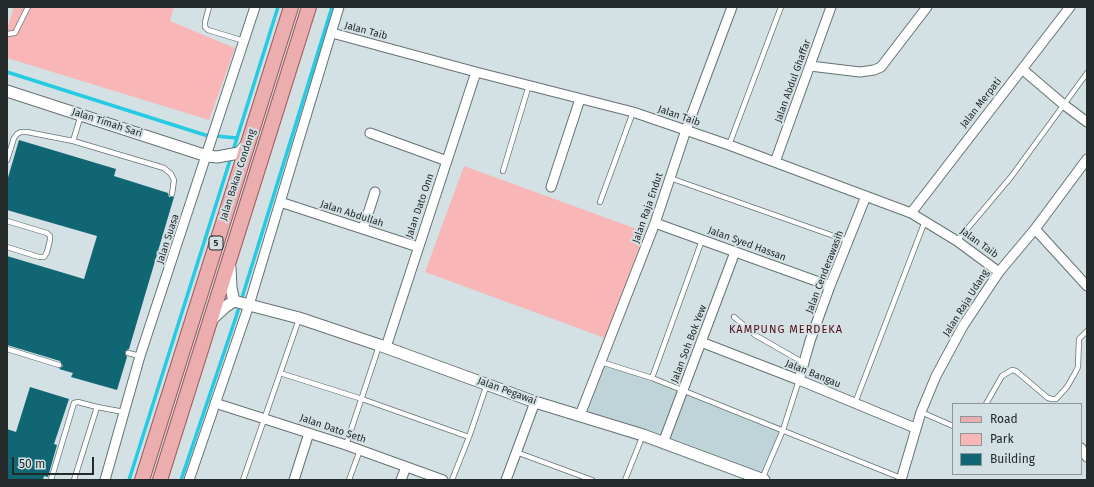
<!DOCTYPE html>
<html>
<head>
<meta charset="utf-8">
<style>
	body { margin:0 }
	#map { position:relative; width:1094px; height:487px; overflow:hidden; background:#d3e1e4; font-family:"Fira Sans",sans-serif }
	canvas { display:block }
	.frame { position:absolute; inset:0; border:8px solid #24292a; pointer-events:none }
	.legend { position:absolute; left:952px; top:403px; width:130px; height:72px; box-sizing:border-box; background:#d3e1e4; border:1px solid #8d979a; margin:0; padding:5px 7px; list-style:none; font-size:12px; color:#24292a }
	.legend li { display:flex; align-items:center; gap:8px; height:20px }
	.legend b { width:20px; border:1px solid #8d979a }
	.scale { position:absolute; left:12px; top:457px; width:82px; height:18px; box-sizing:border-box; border:2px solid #24292a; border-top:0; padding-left:5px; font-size:12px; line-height:14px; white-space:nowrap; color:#24292a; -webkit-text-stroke:3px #d3e1e4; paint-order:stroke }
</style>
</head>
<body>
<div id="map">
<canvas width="1094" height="487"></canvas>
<div class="frame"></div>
<ul class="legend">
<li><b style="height:5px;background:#ecadaf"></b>Road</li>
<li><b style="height:11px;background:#f9b6b6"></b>Park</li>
<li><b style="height:11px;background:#116673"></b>Building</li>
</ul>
<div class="scale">50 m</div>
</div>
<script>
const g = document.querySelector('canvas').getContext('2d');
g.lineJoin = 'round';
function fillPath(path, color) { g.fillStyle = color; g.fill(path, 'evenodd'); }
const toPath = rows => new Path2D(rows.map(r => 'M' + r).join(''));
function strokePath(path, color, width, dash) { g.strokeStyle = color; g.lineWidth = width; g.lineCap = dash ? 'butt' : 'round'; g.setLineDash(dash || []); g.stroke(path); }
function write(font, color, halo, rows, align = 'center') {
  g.font = font + ' "Fira Sans",sans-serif'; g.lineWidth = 4; g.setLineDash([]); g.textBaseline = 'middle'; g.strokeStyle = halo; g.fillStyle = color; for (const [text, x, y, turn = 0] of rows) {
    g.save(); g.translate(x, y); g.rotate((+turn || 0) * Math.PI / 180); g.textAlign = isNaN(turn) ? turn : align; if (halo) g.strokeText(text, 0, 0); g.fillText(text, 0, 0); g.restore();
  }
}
fillPath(toPath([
	[598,358,656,377,786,428,764,480,745,480,634,440,573,420]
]), '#bed4d9');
fillPath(toPath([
	[14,7,174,7,170,21,235,48,209,120,7,58,7,29],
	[464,166,645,232,605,338,425,272]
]), '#f9b6b6');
strokePath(toPath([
	[7,72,205,135,237,138,278,7],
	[129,480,237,138],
	[181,480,236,317,332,7]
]), '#26cbe3', 3.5);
fillPath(toPath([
	[19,140,116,169,114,176,168,193,169,197,174,197,129,349,127,350,125,352,125,354,127,357,117,390,71,377,73,373,59,369,63,366,60,361,7,345,7,256,84,279,97,236,7,210,7,181],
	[30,387,69,399,54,444,57,445,48,477,44,476,43,480,7,480,7,429,16,432]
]), '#116673');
const service = toPath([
	[209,7,205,22,205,27,208,30,244,41],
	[7,34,15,33,28,7],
	[73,141,81,115],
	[729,145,781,7],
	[7,160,14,138,17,134,21,132,27,132,73,141,164,168,171,174,174,180,172,194],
	[503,171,529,85],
	[670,178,848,241],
	[600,202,633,112],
	[7,221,47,233,50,236,50,240,47,252,44,257,39,257,7,247],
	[957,241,1011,177,1087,73],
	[734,317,755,335,804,363],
	[7,349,59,365],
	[128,353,140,356],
	[601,362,652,378,901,478],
	[280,373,362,399,469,437],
	[652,378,702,240],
	[855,403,925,221],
	[986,404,1002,376,1012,370,1016,371,1048,398,1052,399,1056,399,1067,387,1075,373,1078,367,1079,339,1087,331],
	[921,412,953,426],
	[346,445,379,346],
	[516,452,592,480],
	[762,479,783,430,799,380],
	[51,480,74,403,78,402,97,407],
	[74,480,97,407,124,412],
	[243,480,299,319],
	[349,480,360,450],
	[452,480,469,437,487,384],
	[625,480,643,435]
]);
const minor = toPath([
	[332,33,476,72,633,112,729,145,911,213,957,241,999,272],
	[810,66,860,72,874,70,881,67,927,7],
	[1022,69,1063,104,1087,122],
	[370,133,447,161],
	[775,162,831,7],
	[551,187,580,99],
	[280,202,418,247],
	[911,213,1070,7],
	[655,223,830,286],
	[363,229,375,192],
	[1035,229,1087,286],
	[701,342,799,380,915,428],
	[386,347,476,72],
	[799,380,810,341,830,286,866,196],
	[215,403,346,445,443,480],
	[580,415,655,223,686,130,732,7],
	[663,443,735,252],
	[1081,448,1087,457],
	[105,480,140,356,255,7],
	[189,480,249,305,339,7],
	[294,480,309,433],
	[401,480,406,467],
	[506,480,535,402],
	[901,480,921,412,936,376,963,326,999,272,1035,229,1087,159]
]);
const tertiary = toPath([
	[7,91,207,156,217,157,239,153,247,144],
	[230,267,231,288,234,301],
	[234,301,299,318,379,345,535,402,643,435,764,480],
	[210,321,225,307,234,301]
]);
const primary = toPath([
	[142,480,291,7],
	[160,480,309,7]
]);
strokePath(service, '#657274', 6);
strokePath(minor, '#657274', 11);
strokePath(tertiary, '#657274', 13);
strokePath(primary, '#9e5b5e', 16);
strokePath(service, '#fff', 4.5);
strokePath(minor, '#fff', 9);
strokePath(tertiary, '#fff', 11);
strokePath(primary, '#ecadaf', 14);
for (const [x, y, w] of [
	[216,243,14]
]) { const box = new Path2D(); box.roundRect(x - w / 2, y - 7, w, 14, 3); g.fillStyle = '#d3e1e4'; g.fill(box); strokePath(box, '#24292a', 1); }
write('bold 9px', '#24292a', null, [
	["5",216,243]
]);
write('10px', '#24292a', '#d3e1e4', [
	["Jalan Taib",366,31,15],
	["Jalan Abdul Ghaffar",793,81,-70],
	["Jalan Merpati",981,103,-52],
	["Jalan Taib",679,116,19],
	["Jalan Timah Sari",107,123,18],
	["Jalan Bakau Condong",238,175,-72],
	["Jalan Dato Onn",420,206,-71],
	["Jalan Raja Endut",648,208,-71],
	["Jalan Abdullah",352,214,18],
	["Jalan Suasa",168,239,-72],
	["Jalan Taib",979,243,36],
	["Jalan Syed Hassan",747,244,20],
	["Jalan Cenderawasih",825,272,-69],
	["Jalan Raja Udang",966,303,-58],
	["Jalan Soh Bok Yew",689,344,-69],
	["Jalan Bangau",813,374,22],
	["Jalan Pegawai",507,391,20],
	["Jalan Dato Seth",333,429,19]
]);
g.letterSpacing = '1px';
write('11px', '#4f0914', '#d3e1e4', [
	["KAMPUNG MERDEKA",786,330]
]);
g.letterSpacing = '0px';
</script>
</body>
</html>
